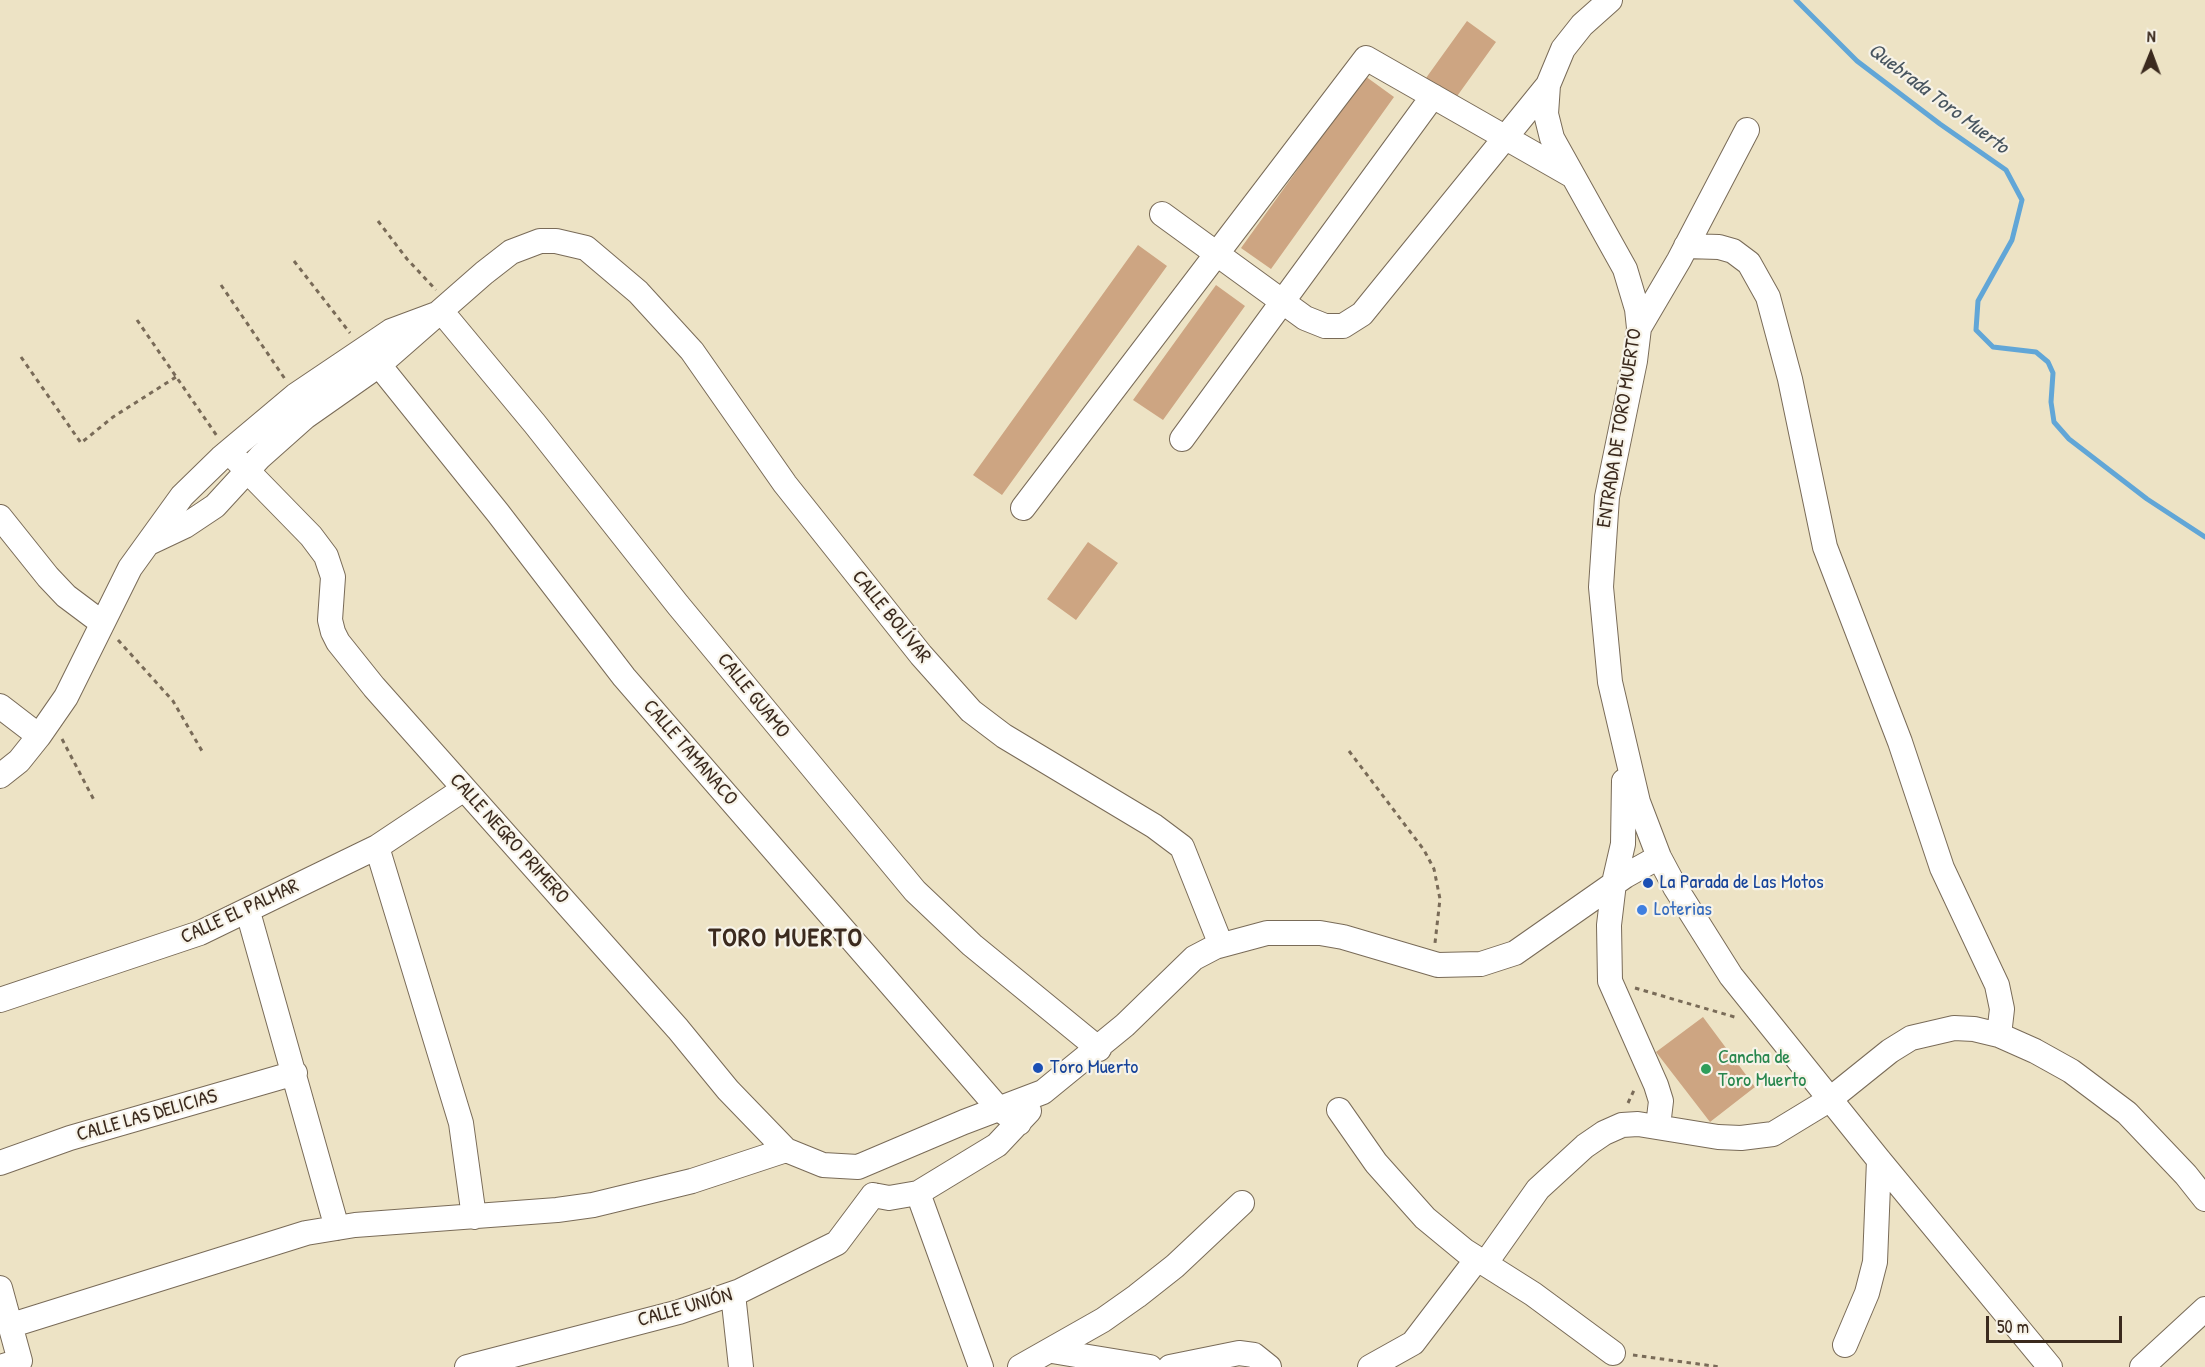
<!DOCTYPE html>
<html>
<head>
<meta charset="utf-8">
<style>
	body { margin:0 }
	#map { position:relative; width:2205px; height:1367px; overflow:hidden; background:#ede3c5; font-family:"Patrick Hand",sans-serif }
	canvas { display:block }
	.north { position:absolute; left:2121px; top:24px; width:60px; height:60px; -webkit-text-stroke:4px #f7f3e8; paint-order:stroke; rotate:1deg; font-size:16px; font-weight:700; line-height:24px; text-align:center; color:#3b2a1e }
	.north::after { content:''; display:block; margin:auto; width:21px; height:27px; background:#3b2a1e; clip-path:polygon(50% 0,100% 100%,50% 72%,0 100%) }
	.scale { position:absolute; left:1986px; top:1316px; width:136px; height:27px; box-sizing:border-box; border:3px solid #3b2a1e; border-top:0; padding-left:8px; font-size:18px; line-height:21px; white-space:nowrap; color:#3b2a1e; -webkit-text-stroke:4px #f7f3e8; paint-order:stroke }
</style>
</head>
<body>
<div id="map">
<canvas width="2205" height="1367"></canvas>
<div class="north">N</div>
<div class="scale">50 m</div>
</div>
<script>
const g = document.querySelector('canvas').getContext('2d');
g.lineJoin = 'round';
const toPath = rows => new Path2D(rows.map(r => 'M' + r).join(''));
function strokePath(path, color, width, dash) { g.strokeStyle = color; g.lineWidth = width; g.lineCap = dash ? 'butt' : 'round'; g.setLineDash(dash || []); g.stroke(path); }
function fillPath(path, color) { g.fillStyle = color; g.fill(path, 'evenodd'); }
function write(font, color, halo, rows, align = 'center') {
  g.font = font + ' "Patrick Hand",sans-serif'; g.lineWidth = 4.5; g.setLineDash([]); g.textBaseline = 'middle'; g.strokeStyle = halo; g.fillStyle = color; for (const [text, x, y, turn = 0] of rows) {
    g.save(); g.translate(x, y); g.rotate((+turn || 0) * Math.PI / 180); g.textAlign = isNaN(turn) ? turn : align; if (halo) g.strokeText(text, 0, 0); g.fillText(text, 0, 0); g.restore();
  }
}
strokePath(toPath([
	[1796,0,1857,61,1940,124,2006,170,2022,200,2012,240,1978,301,1976,330,1993,347,2036,352,2048,362,2053,373,2051,402,2054,422,2069,439,2147,499,2205,537]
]), '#61a6d7', 5);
fillPath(toPath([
	[1467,21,1496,42,1455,99,1426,78],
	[1365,76,1394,97,1271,269,1241,248],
	[1138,245,1167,266,1002,495,973,475],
	[1216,285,1245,306,1163,420,1133,400],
	[1088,542,1118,563,1076,620,1047,599],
	[1703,1017,1755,1087,1710,1122,1656,1052]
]), '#cda582');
const minor = toPath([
	[1610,0,1582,25,1563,49,1548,85,1546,114,1552,138,1625,269,1637,309,1639,328,1635,361,1607,497,1601,587,1610,682,1638,802,1659,857,1675,887,1731,976,1879,1160,2050,1367],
	[1162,214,1305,318,1325,326,1343,326,1362,314,1548,85],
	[1686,246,1719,247,1733,251,1749,263,1768,297,1790,379,1825,547,1900,742,1942,868,1997,985,2002,1009,1999,1035],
	[1639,328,1679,260,1747,130],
	[379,365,498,513,624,677,999,1109,1019,1123],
	[1182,439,1433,96],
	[229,452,311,536,326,556,333,577,330,620,333,632,338,642,374,687,678,1029,728,1090,786,1150,823,1165,858,1167,964,1122,1043,1092,1125,1025,1194,958,1215,947,1267,933,1320,933,1343,937,1438,965,1481,964,1515,953,1625,876,1659,857],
	[1023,508,1366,58,1571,175],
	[0,517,48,577,66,596,102,623],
	[149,543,185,526,215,506,260,457,305,417,379,365,484,273,511,252,540,241,556,241,586,248,638,292,692,351,785,484,921,655,971,711,1004,736,1154,826,1182,847,1221,945],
	[0,706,39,736],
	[0,776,19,761,39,736,66,697,130,568,182,496,221,458,296,395,391,331,442,312,535,424,678,605,915,891,972,945,1099,1049],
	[1624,781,1623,844,1614,883,1609,925,1610,981,1656,1085,1661,1101,1658,1126],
	[377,847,461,1123,474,1217],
	[248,912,337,1228],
	[0,1000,200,933,377,847,464,789],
	[1339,1110,1376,1163,1425,1218,1465,1251,1533,1294,1613,1353],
	[0,1163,70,1138,295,1073],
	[918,1193,981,1367],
	[873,1195,889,1198,918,1193,997,1145,1029,1111],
	[1485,1264,1538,1189,1585,1146,1604,1133,1622,1125,1638,1124,1718,1137,1741,1138,1773,1134,1829,1100,1890,1051,1911,1038,1954,1028,1974,1029,1999,1035,2035,1051,2071,1071,2127,1113,2186,1175,2205,1199],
	[0,1288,20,1361,0,1367],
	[733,1294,741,1367],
	[12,1325,306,1233,355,1225,557,1210,593,1205,692,1181,786,1150],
	[1845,1345,1867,1293,1875,1262,1879,1160],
	[1052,1351,1150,1367],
	[467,1367,679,1312,740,1291,837,1243,873,1195],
	[1020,1367,1103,1320,1137,1296,1175,1266,1242,1203],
	[1170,1367,1239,1353,1254,1355,1269,1367],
	[1370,1367,1413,1343,1477,1259],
	[2142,1367,2205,1309]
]);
strokePath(minor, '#796b58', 26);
strokePath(toPath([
	[378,221,407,259,436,290],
	[294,261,350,333],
	[221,285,285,379],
	[137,320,217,436],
	[21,357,81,443,113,417,176,377],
	[118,640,173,701,202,751],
	[62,739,95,802],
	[1349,751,1424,850,1434,869,1440,899,1435,943],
	[1635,988,1738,1018],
	[1628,1103,1635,1088],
	[1633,1355,1720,1367]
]), '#796b58', 3, [4.5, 4.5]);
strokePath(minor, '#fff', 24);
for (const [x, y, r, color] of [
	[1648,883,6,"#1a4fb4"],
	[1642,910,6,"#3f7fe0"],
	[1038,1068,6,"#1a4fb4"],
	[1706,1069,6,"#2e9e5b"]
]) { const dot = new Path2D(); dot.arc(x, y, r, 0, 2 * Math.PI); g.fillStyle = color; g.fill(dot); strokePath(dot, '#f7f3e8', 2); }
write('20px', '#3b2a1e', '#f7f3e8', [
	["ENTRADA DE TORO MUERTO",1620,428,-81],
	["CALLE BOLÍVAR",891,617,51],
	["CALLE GUAMO",753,696,51],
	["CALLE TAMANACO",690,753,49],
	["CALLE NEGRO PRIMERO",509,839,48],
	["CALLE EL PALMAR",240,912,-25],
	["CALLE LAS DELICIAS",147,1116,-16],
	["CALLE UNIÓN",685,1308,-16]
]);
write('20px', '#164399', '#f7f3e8', [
	["La Parada de Las Motos",1660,883],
	["Toro Muerto",1050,1068]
], 'left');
write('20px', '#366cbe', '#f7f3e8', [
	["Loterias",1654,910]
], 'left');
write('20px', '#27864d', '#f7f3e8', [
	["Cancha de",1718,1058],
	["Toro Muerto",1718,1081]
], 'left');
write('italic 21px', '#48555f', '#f7f3e8', [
	["Quebrada Toro Muerto",1938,99,37]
]);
g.letterSpacing = '1.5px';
write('bold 26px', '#3b2a1e', '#f7f3e8', [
	["TORO MUERTO",786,939]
]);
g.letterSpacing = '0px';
</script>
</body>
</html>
